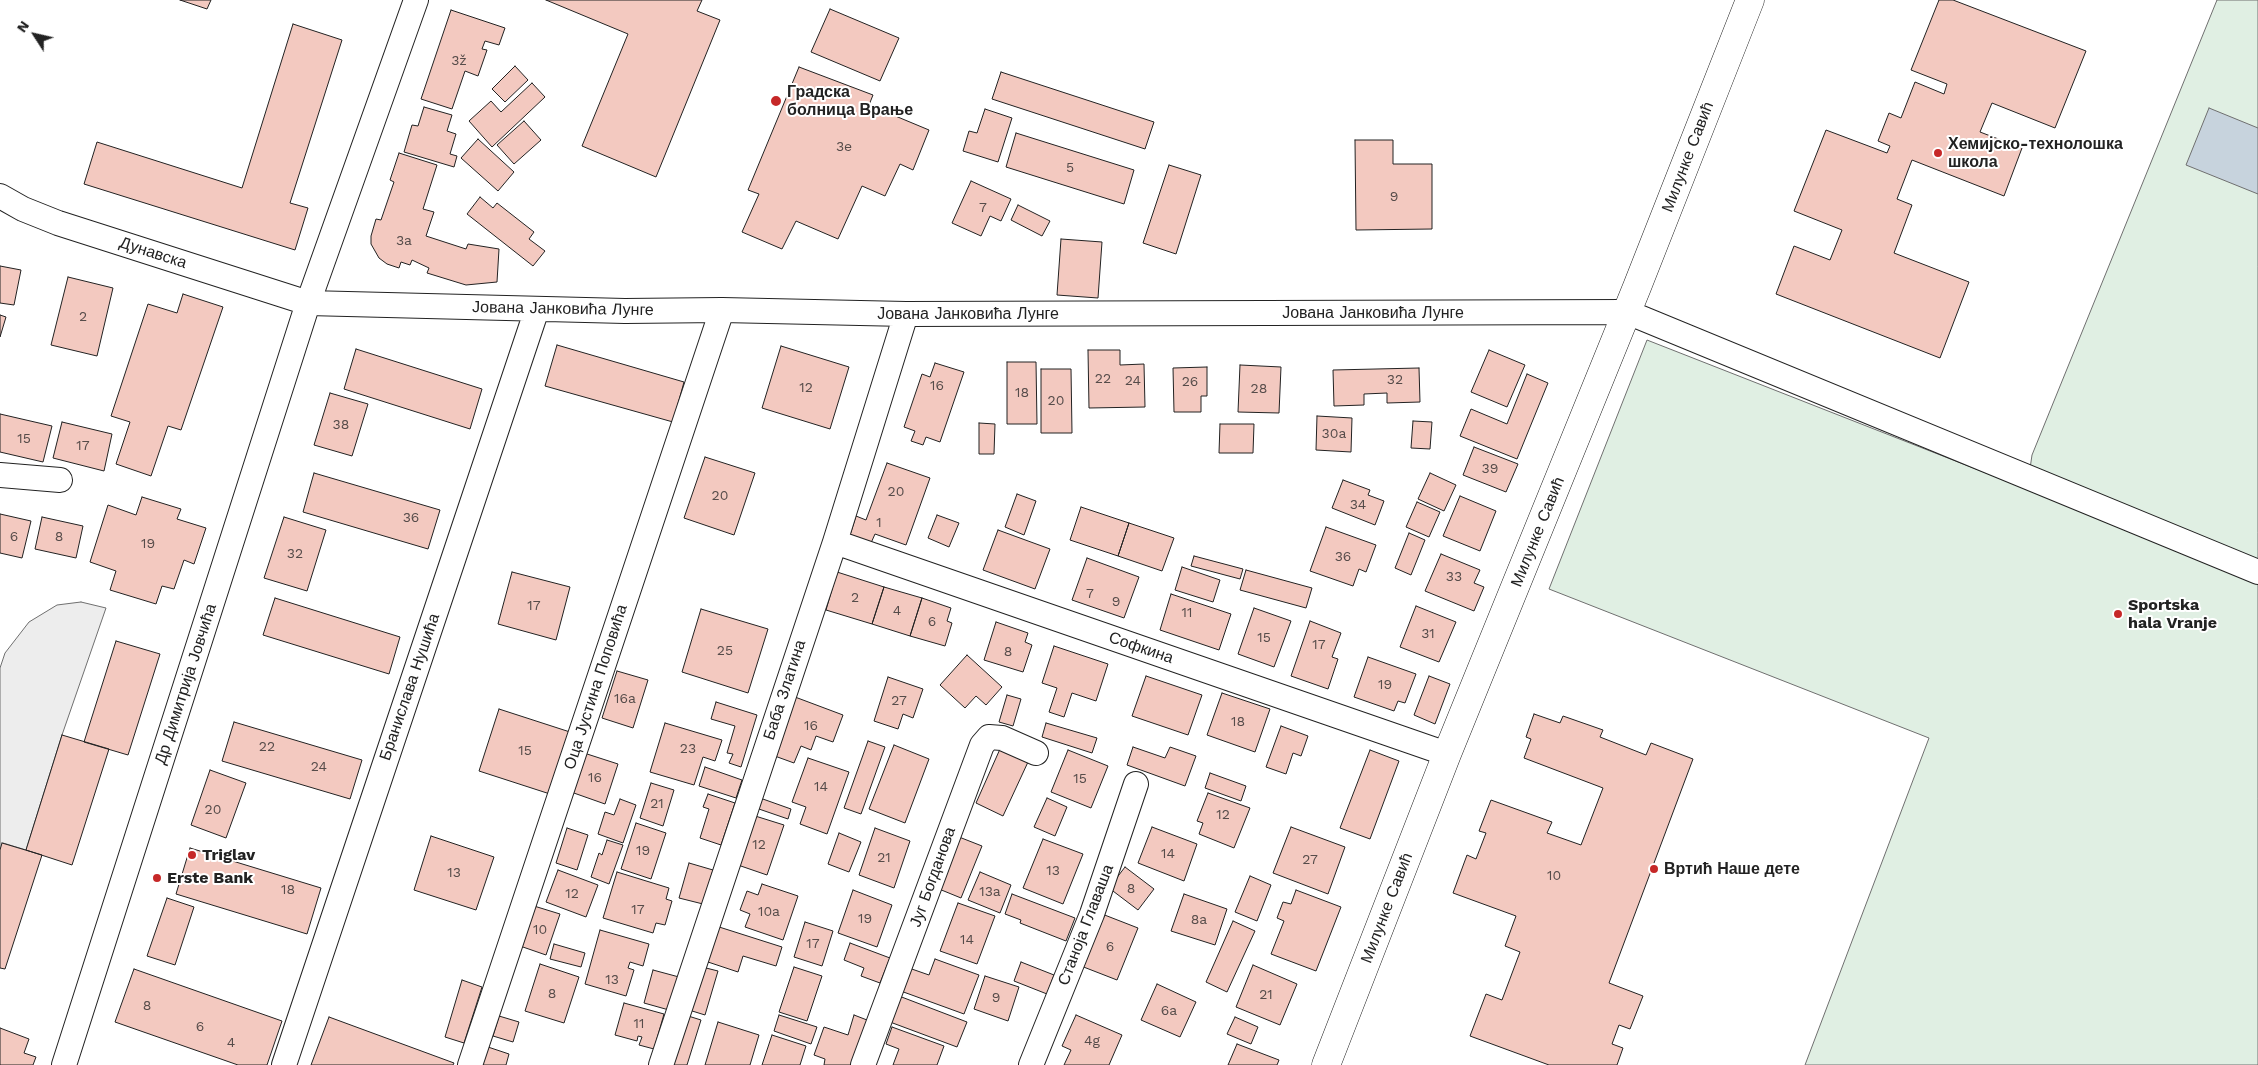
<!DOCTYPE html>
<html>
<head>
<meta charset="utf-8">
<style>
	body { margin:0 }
	#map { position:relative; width:2258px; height:1065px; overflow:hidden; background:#fff; font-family:"Work Sans",sans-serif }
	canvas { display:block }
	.north { position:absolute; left:10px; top:10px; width:50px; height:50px; -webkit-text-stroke:4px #fff; paint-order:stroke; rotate:305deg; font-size:14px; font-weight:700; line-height:20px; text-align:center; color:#222 }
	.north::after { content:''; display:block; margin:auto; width:18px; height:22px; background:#222; clip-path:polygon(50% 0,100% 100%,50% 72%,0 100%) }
</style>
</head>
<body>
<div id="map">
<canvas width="2258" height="1065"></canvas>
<div class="north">N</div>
</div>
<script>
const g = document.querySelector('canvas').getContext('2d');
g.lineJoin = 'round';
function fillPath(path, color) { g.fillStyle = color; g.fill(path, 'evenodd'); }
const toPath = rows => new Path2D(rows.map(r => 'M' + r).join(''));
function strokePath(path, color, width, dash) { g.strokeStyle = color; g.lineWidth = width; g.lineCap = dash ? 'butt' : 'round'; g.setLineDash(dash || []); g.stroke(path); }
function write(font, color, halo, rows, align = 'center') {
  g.font = font + ' "Work Sans",sans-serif'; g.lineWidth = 4; g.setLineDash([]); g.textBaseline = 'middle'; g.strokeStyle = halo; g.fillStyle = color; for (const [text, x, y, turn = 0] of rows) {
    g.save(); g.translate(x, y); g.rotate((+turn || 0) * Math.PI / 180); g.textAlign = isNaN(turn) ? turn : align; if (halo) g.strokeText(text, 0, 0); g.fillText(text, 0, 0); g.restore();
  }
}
const green = toPath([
	[2217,0,2258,0,2258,1065,1805,1065,1929,738,1549,589,1647,340,2027,489,2032,455,2217,0]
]);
fillPath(green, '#e0efe3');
strokePath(green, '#6f6f6f', 1);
const parking = toPath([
	[81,602,106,608,62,735,26,850,3,843,0,850,0,668,5,653,29,622,57,605,81,602]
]);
fillPath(parking, '#ededed');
strokePath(parking, '#6f6f6f', 1);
const water = toPath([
	[2209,108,2258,128,2258,194,2186,165,2209,108]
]);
fillPath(water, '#c7d3dd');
strokePath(water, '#6f6f6f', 1);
const building = toPath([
	[180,0,211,0,207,9,180,0],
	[546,0,702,0,697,11,720,20,656,177,582,146,628,34,546,0],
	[1939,0,1953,0,2086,51,2055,128,1992,103,1980,132,2022,148,2004,196,1912,160,1897,199,1912,205,1894,253,1969,282,1940,358,1776,294,1794,246,1830,260,1842,230,1794,211,1826,130,1887,153,1890,146,1878,141,1889,113,1901,118,1915,82,1944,94,1947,84,1911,70,1939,0],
	[830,9,899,38,880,81,811,52,830,9],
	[451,10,505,28,499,45,485,41,482,49,487,50,478,76,465,71,452,109,421,99,451,10],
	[293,24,342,40,290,203,308,208,295,250,84,184,97,142,242,188,293,24],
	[515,66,528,80,505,102,492,89,515,66],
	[799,67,873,95,869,105,929,130,913,170,900,164,885,196,862,186,838,239,796,221,782,249,742,232,759,194,748,190,799,67],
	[1001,72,1154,122,1145,149,992,99,1001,72],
	[532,83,545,97,492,147,469,121,491,101,501,112,532,83],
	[424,107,452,115,447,131,456,134,450,154,457,156,454,167,404,152,412,125,418,126,424,107],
	[985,109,1012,118,998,162,963,151,969,131,977,133,985,109],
	[524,121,541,140,514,164,497,145,524,121],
	[1016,133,1134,170,1124,204,1006,167,1016,133],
	[478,139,514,172,498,191,461,158,478,139],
	[1355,140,1393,140,1393,164,1432,164,1432,229,1356,230,1355,140],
	[399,153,437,165,423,209,434,212,426,236,466,249,468,244,499,249,497,282,466,285,427,273,429,268,412,260,410,265,401,262,399,268,387,264,379,258,371,244,371,236,376,219,381,220,394,182,390,180,399,153],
	[1169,165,1201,175,1176,254,1143,243,1169,165],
	[971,181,1011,199,1001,221,990,216,981,236,952,223,971,181],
	[480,197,493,208,497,203,534,232,529,239,545,251,533,266,467,214,480,197],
	[1018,205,1050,221,1042,236,1011,220,1018,205],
	[1061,239,1102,242,1098,298,1057,295,1061,239],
	[0,266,21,270,14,305,0,303,0,266],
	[68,277,113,288,97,356,51,345,68,277],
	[183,294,223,307,181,430,168,426,151,476,116,464,130,422,111,416,148,304,177,313,183,294],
	[0,315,6,317,0,337,0,315],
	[557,345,684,382,673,422,545,386,557,345],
	[781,346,849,367,830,429,762,408,781,346],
	[356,349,482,389,470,429,344,389,356,349],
	[1088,350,1120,350,1120,365,1144,364,1145,407,1089,408,1088,350],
	[1489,350,1525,365,1507,407,1471,392,1489,350],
	[1007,362,1036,362,1037,424,1007,424,1007,362],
	[935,363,964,372,940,442,926,437,923,445,911,441,915,431,904,427,922,374,930,377,935,363],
	[1240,365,1281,367,1279,413,1238,412,1240,365],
	[1207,367,1207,396,1201,396,1201,412,1174,412,1173,368,1207,367],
	[1419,368,1420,402,1387,403,1387,393,1364,394,1364,405,1334,406,1333,370,1419,368],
	[1041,369,1071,369,1072,433,1041,433,1041,369],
	[1527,374,1548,383,1517,459,1460,436,1471,409,1507,424,1527,374],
	[330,393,368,404,352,456,314,445,330,393],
	[0,414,52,426,43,462,0,452,0,414],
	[1317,416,1352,418,1351,452,1316,450,1317,416],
	[1413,421,1432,422,1430,449,1411,448,1413,421],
	[62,422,112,434,104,471,53,458,62,422],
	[979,423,995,424,994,454,979,454,979,423],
	[1220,424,1254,424,1253,453,1219,453,1220,424],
	[1474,447,1518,464,1506,492,1463,475,1474,447],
	[705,457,755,473,734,535,684,518,705,457],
	[887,463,930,478,906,545,875,534,871,543,850,535,856,516,866,520,887,463],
	[314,473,440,510,428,549,303,512,314,473],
	[1430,473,1456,485,1444,511,1418,499,1430,473],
	[1343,480,1370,490,1368,495,1384,501,1375,525,1332,508,1343,480],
	[1017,494,1036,501,1024,535,1005,527,1017,494],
	[1460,496,1496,511,1480,551,1443,536,1460,496],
	[142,497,181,509,177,519,206,528,194,564,184,560,174,589,162,586,156,604,110,590,116,571,90,562,108,505,136,515,142,497],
	[1417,502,1440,512,1429,537,1406,527,1417,502],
	[1081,507,1129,523,1118,556,1070,540,1081,507],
	[0,514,31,521,22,558,0,553,0,514],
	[937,515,959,523,949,547,928,538,937,515],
	[42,517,83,526,76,558,35,549,42,517],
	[284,517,326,530,307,591,264,578,284,517],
	[1129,523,1174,538,1162,571,1118,556,1129,523],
	[1326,527,1376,545,1366,572,1359,569,1353,586,1310,571,1326,527],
	[998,530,1050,549,1035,589,983,570,998,530],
	[1409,533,1425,540,1411,575,1395,568,1409,533],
	[1441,554,1480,570,1474,583,1484,587,1474,611,1425,591,1441,554],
	[1194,556,1243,569,1240,579,1191,566,1194,556],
	[1087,558,1139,577,1124,618,1072,600,1087,558],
	[1182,567,1220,580,1213,602,1175,590,1182,567],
	[1246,570,1312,588,1306,608,1240,590,1246,570],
	[512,572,570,587,556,640,498,624,512,572],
	[837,572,884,587,872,624,826,610,837,572],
	[884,587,922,598,910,636,872,624,884,587],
	[1171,594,1231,614,1219,650,1160,630,1171,594],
	[275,598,400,637,389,674,263,635,275,598],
	[922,598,951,608,947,621,952,623,945,646,910,636,922,598],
	[1416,606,1456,622,1439,662,1400,647,1416,606],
	[1254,608,1291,621,1274,667,1238,654,1254,608],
	[701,609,768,629,748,693,682,672,701,609],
	[1310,621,1341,633,1332,657,1338,659,1328,689,1291,676,1310,621],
	[996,622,1028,633,1025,642,1032,645,1023,672,984,660,996,622],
	[116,641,160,654,128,755,84,742,116,641],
	[1054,646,1108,664,1096,701,1072,693,1064,717,1049,712,1057,688,1042,683,1054,646],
	[967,655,1002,687,986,705,976,696,965,708,940,685,967,655],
	[1368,657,1416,674,1405,703,1398,701,1394,711,1354,697,1368,657],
	[617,671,648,680,633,728,602,718,617,671],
	[1146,676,1202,695,1188,735,1132,716,1146,676],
	[1429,676,1450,684,1435,724,1414,715,1429,676],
	[888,677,923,689,913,718,903,714,898,729,874,721,888,677],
	[1222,693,1270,709,1255,752,1207,735,1222,693],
	[1007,695,1021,699,1013,726,999,722,1007,695],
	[795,697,843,715,833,742,816,736,811,750,801,746,794,763,772,755,795,697],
	[716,702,757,715,741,767,729,763,733,754,727,753,735,726,711,719,716,702],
	[499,709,570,732,550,794,479,771,499,709],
	[1534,714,1560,723,1563,716,1603,730,1600,737,1646,755,1651,743,1693,759,1609,983,1643,996,1630,1029,1619,1025,1612,1044,1623,1048,1617,1065,1549,1065,1470,1036,1486,994,1502,1000,1520,952,1505,946,1516,916,1453,893,1467,855,1476,859,1486,833,1479,831,1491,800,1552,822,1547,833,1581,845,1603,788,1524,758,1531,739,1526,737,1534,714],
	[234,722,362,760,350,799,222,761,234,722],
	[665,723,722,740,715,761,703,757,694,785,650,772,665,723],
	[1046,723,1097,738,1092,753,1042,737,1046,723],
	[1281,726,1308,736,1301,756,1293,753,1286,774,1266,767,1281,726],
	[62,735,109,749,72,865,26,850,62,735],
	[868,741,885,747,861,814,844,808,868,741],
	[894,745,929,759,905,823,869,809,894,745],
	[1133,747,1165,758,1170,747,1196,756,1185,786,1127,765,1133,747],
	[1000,749,1028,762,1003,816,976,803,1000,749],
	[1068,750,1108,766,1091,808,1051,792,1068,750],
	[1370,750,1399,761,1370,839,1340,828,1370,750],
	[584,753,618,764,605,804,571,792,584,753],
	[808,758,849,772,827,834,800,824,806,807,792,802,808,758],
	[705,767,742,780,736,798,699,786,705,767],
	[210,770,246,783,226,838,191,825,210,770],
	[1210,773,1246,786,1241,801,1205,788,1210,773],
	[651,783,674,790,663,826,640,818,651,783],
	[1208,793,1250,808,1234,848,1199,834,1203,823,1197,821,1208,793],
	[708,794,735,803,721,845,700,838,709,809,703,807,708,794],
	[760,798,791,809,788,819,756,808,760,798],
	[1047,798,1067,807,1055,836,1034,827,1047,798],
	[620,799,636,805,623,843,598,834,605,812,614,815,620,799],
	[752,815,784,825,767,875,735,864,752,815],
	[636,823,666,833,651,879,621,869,636,823],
	[1152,827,1197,844,1184,881,1138,863,1152,827],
	[1291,827,1345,847,1328,894,1273,873,1291,827],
	[567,828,588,835,577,870,556,863,567,828],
	[875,828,910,841,894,888,859,875,875,828],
	[839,833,861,842,849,872,828,864,839,833],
	[431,836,494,857,476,910,414,890,431,836],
	[959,837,982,846,961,898,939,889,959,837],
	[1043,839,1083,854,1063,904,1023,888,1043,839],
	[607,840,623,845,609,884,591,877,599,853,602,855,607,840],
	[2,843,42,855,5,969,0,968,0,850,2,843],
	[190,848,321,888,307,934,176,894,190,848],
	[689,863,713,870,703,904,679,898,689,863],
	[1125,867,1154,889,1138,910,1109,888,1125,867],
	[558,870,598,885,586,917,546,902,558,870],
	[617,872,669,888,666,899,672,901,665,925,656,923,653,933,603,918,617,872],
	[980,872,1011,885,1000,913,968,900,980,872],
	[1250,876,1271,885,1257,921,1235,912,1250,876],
	[762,884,798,896,783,940,745,927,750,914,740,910,747,891,758,895,762,884],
	[853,890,892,905,877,947,838,933,853,890],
	[1296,890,1341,907,1316,971,1271,954,1284,921,1277,918,1283,902,1291,904,1296,890],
	[1012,894,1075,918,1066,941,1020,923,1021,920,1005,914,1012,894],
	[1184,894,1227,909,1215,945,1171,931,1184,894],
	[167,898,194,907,175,965,147,956,167,898],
	[958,903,995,916,977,964,940,951,958,903],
	[534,906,560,914,546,955,520,946,534,906],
	[1102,914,1138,928,1117,980,1081,966,1102,914],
	[1233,921,1255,931,1227,992,1206,982,1233,921],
	[805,922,833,931,822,966,794,957,805,922],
	[716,926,782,947,776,966,743,956,738,972,705,961,716,926],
	[600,930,649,944,643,966,630,962,628,968,634,970,626,996,585,984,600,930],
	[850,943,890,958,880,983,861,976,864,968,844,960,850,943],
	[554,944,585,953,581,967,550,959,554,944],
	[935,959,979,975,964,1014,898,990,906,967,929,975,935,959],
	[1021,962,1054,975,1047,994,1014,981,1021,962],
	[540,964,579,977,564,1023,525,1011,540,964],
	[1253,965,1297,984,1280,1025,1236,1007,1253,965],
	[702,967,718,971,705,1015,689,1010,702,967],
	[794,967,822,976,807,1021,779,1012,794,967],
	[134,969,282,1021,267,1065,238,1065,115,1022,134,969],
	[653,970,679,977,669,1010,644,1003,653,970],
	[985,976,1019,987,1008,1021,974,1009,985,976],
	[462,980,482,987,464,1043,445,1037,462,980],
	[1157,984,1196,1002,1180,1037,1141,1020,1157,984],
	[899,996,967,1022,957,1047,890,1022,899,996],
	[624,1003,664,1014,654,1049,639,1045,642,1037,638,1036,637,1041,615,1035,624,1003],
	[685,1015,701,1020,687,1065,669,1065,685,1015],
	[779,1015,817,1027,811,1044,774,1031,779,1015],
	[854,1015,867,1020,852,1065,824,1065,825,1059,814,1055,824,1027,848,1035,854,1015],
	[1076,1015,1122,1035,1109,1065,1064,1065,1071,1050,1062,1046,1076,1015],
	[499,1016,519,1022,513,1042,493,1036,499,1016],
	[329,1017,454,1063,453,1065,311,1065,329,1017],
	[1235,1017,1258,1027,1251,1044,1227,1034,1235,1017],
	[718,1022,759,1035,750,1065,705,1065,718,1022],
	[892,1027,944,1046,937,1065,893,1065,899,1049,886,1044,892,1027],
	[0,1028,29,1039,24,1053,36,1057,33,1065,0,1065,0,1028],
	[772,1035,806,1046,800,1065,762,1065,772,1035],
	[1237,1044,1279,1060,1277,1065,1228,1065,1237,1044],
	[485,1046,509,1054,506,1065,478,1065,485,1046]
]);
fillPath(building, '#f3c9c0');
strokePath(building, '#222', 1);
const street = toPath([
	[0,196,23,209,58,223,308,303,625,311,722,310,906,314,1627,312,2258,572],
	[0,475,60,480],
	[835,542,1447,754],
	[64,1065,308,303,416,0],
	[284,1065,537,309],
	[470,1065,722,310],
	[661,1065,835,542,906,314],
	[863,1065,982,745,989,737,1002,738,1036,753],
	[1031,1065,1092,914,1136,784]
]);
const secondary = toPath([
	[1326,1065,1447,754,1637,287,1750,0]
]);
strokePath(street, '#222', 26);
strokePath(secondary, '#222', 29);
strokePath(street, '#fff', 24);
strokePath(secondary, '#fff', 28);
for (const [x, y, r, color] of [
	[776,101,6,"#c62828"],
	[1938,153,5,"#c62828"],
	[2118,614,5,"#c62828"],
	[192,855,5,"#c62828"],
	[1654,869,5,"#c62828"],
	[157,878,5,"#c62828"]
]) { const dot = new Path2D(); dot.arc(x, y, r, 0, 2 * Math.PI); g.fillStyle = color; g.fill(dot); strokePath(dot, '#fff', 2); }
write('14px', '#564c4a', null, [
	["3ž",459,61],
	["3e",844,147],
	["5",1070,168],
	["9",1394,197],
	["7",983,208],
	["3a",404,241],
	["2",83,317],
	["22",1103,379],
	["32",1395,380],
	["24",1133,381],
	["26",1190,382],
	["16",937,386],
	["12",806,388],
	["28",1259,389],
	["18",1022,393],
	["20",1056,401],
	["38",341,425],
	["30a",1334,434],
	["15",24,439],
	["17",83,446],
	["39",1490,469],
	["20",896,492],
	["20",720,496],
	["34",1358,505],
	["36",411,518],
	["1",879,523],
	["6",14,537],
	["8",59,537],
	["19",148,544],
	["32",295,554],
	["36",1343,557],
	["33",1454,577],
	["7",1090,594],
	["2",855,598],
	["9",1116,602],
	["17",534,606],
	["4",897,611],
	["11",1187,613],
	["6",932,622],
	["31",1428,634],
	["15",1264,638],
	["17",1319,645],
	["25",725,651],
	["8",1008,652],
	["19",1385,685],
	["16a",625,699],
	["27",899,701],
	["18",1238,722],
	["16",811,726],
	["22",267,747],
	["23",688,749],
	["15",525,751],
	["24",319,767],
	["16",595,778],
	["15",1080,779],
	["14",821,787],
	["21",657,804],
	["20",213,810],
	["12",1223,815],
	["12",759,845],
	["19",643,851],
	["14",1168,854],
	["21",884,858],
	["27",1310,860],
	["13",1053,871],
	["13",454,873],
	["10",1554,876],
	["8",1131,889],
	["18",288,890],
	["13a",990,892],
	["12",572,894],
	["17",638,910],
	["10a",769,912],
	["19",865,919],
	["8a",1199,920],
	["10",540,930],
	["14",967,940],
	["17",813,944],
	["6",1110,947],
	["13",612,980],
	["8",552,994],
	["21",1266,995],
	["9",996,998],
	["8",147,1006],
	["6a",1169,1011],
	["11",639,1024],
	["6",200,1027],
	["4g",1092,1041],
	["4",231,1043]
]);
write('bold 16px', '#222', '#fff', [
	["Градска",787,92],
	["болница Врање",787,110],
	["Хемијско-технолошка",1948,144],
	["школа",1948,162],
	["Sportska",2128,605],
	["hala Vranje",2128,623],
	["Triglav",202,855],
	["Вртић Наше дете",1664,869],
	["Erste Bank",167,878]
], 'left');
write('16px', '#222', '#fff', [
	["Милунке Савић",1688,157,-69],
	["Дунавска",153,253,18],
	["Јована Јанковића Лунге",563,309,1],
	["Јована Јанковића Лунге",1373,313],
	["Јована Јанковића Лунге",968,314],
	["Милунке Савић",1538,532,-68],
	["Софкина",1141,648,19],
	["Др Димитрија Јовчића",186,684,-72],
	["Бранислава Нушића",410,687,-71],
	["Оца Јустина Поповића",596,687,-72],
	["Баба Златина",785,690,-72],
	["Југ Богданова",933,877,-70],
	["Милунке Савић",1387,908,-69],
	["Станоја Главаша",1086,925,-69]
]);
</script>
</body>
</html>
